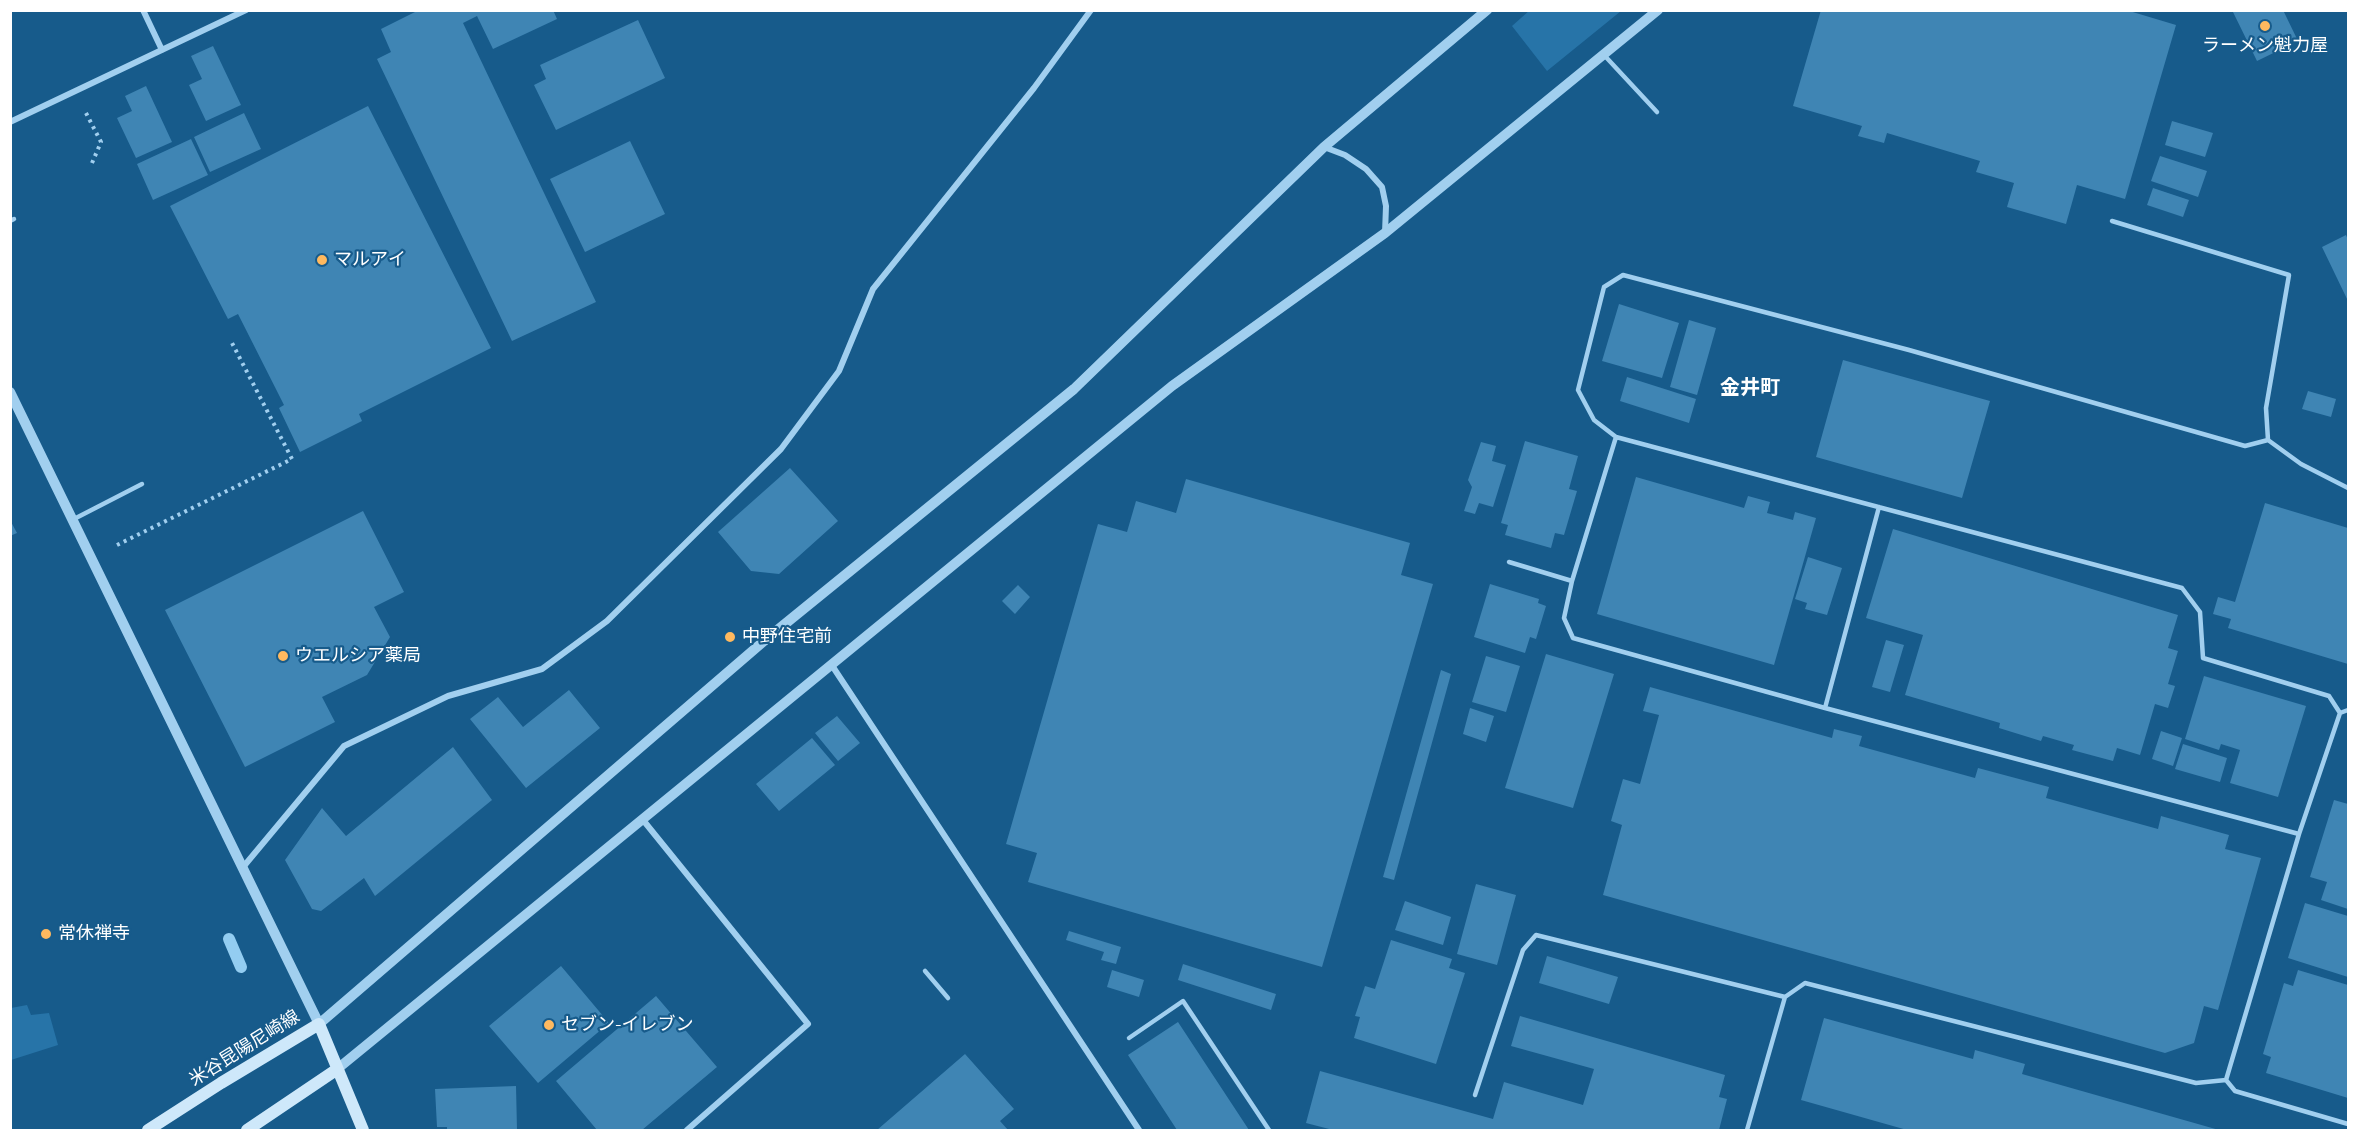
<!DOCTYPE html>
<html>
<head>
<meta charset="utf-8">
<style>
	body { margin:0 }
	#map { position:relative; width:2359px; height:1141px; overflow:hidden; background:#175b8b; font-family:"Sofia Sans Condensed",sans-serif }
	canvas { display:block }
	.frame { position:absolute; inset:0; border:12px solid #fff; pointer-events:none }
</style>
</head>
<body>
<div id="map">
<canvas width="2359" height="1141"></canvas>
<div class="frame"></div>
</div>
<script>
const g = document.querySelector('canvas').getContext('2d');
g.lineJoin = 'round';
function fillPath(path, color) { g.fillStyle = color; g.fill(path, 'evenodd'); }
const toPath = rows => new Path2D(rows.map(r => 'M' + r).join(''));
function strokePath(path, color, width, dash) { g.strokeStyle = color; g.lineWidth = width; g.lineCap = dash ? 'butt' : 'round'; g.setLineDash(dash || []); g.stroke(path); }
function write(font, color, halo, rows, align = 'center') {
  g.font = font + ' "Sofia Sans Condensed","Noto Sans JP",sans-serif'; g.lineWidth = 4.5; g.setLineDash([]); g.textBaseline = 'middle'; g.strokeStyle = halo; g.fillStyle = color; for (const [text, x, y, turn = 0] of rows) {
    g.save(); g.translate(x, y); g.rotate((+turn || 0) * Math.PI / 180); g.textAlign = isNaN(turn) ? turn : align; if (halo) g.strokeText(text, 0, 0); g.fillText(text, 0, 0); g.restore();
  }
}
fillPath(toPath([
	[1530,10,1621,10,1621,11,1547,71,1512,26],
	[27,1005,31,1015,49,1013,58,1045,11,1060,11,1008]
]), '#2774a8');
strokePath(toPath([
	[229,939,241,967]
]), '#93cdf1', 12);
fillPath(toPath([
	[419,10,553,10,557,19,493,49,477,16,463,23,596,302,512,341,377,59,391,52,381,29],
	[1821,10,2126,10,2176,25,2125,199,2077,185,2066,224,2007,207,2014,183,1976,172,1980,161,1887,133,1884,143,1858,136,1862,126,1793,106],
	[2232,10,2283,10,2298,41,2257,61],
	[638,20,665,78,556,130,534,85,546,79,540,65],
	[213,46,241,105,206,121,189,85,202,79,191,56],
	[146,86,172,142,136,158,117,118,132,111,125,96],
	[368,106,491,348,359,414,362,421,300,452,279,408,284,405,238,314,228,319,170,206],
	[244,113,261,149,210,172,194,137],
	[2172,121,2213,133,2205,157,2165,145],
	[191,139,208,175,153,200,137,164],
	[630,141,665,214,585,252,550,179],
	[2160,156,2207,171,2198,197,2151,181],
	[2153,188,2189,200,2183,217,2147,205],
	[2346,235,2348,240,2348,301,2322,247],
	[1619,304,1679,323,1662,378,1602,361],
	[1689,320,1716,328,1697,395,1670,387],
	[1843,360,1990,401,1962,498,1816,457],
	[1627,377,1696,399,1689,423,1620,401],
	[2308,391,2336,399,2331,417,2302,409],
	[1525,441,1578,456,1569,489,1577,491,1564,535,1555,533,1551,548,1505,535,1508,525,1501,523],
	[1481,442,1496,446,1492,461,1506,465,1493,507,1479,503,1475,514,1464,511,1472,487,1468,480],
	[790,468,838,521,779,574,751,571,718,532],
	[1636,477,1744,508,1748,496,1770,502,1767,513,1793,520,1795,512,1816,518,1774,665,1597,614],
	[1186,479,1410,543,1401,575,1433,584,1322,967,1028,882,1037,853,1006,844,1098,524,1127,532,1136,501,1176,513],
	[2265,503,2348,528,2348,664,2228,628,2231,619,2213,614,2218,597,2235,602],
	[363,511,404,592,374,607,390,637,367,675,322,697,335,722,245,767,165,610],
	[10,520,17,533,10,536],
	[1893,529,2178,615,2168,648,2178,651,2168,684,2175,686,2168,708,2155,704,2140,755,2117,748,2113,761,2072,750,2074,745,2043,736,2041,741,1999,728,2000,723,1905,695,1923,635,1866,618],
	[1808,557,1842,568,1827,615,1805,609,1807,603,1795,599],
	[1490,584,1539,599,1538,603,1546,606,1536,639,1530,637,1525,653,1474,637],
	[1018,585,1030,597,1015,614,1002,601],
	[1886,640,1904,645,1890,692,1872,687],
	[1546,654,1614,674,1573,808,1505,788],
	[1486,656,1520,666,1506,712,1472,702],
	[1441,670,1451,674,1394,880,1383,877],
	[2204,676,2306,706,2278,797,2230,783,2240,750,2221,744,2219,750,2185,739],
	[1650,687,1832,738,1834,729,1862,736,1859,746,1975,778,1978,768,2049,787,2046,798,2158,829,2161,816,2229,835,2225,849,2261,858,2218,1010,2204,1006,2194,1043,2165,1053,1603,895,1622,825,1611,821,1623,779,1640,784,1659,715,1643,711],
	[569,690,600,728,526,788,470,719,498,697,523,727],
	[1470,708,1494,716,1486,742,1463,734],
	[837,716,860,743,838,761,815,733],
	[2161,731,2182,738,2173,766,2152,759],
	[812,738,835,765,779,811,756,784],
	[2183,744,2227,758,2220,782,2175,769],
	[453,747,492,800,375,896,364,878,321,911,312,909,285,860,322,808,346,836],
	[2334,800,2348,804,2348,909,2321,900,2327,882,2310,877],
	[1476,884,1516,895,1497,965,1457,954],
	[1405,901,1451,917,1443,945,1395,930],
	[2305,903,2348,916,2348,977,2288,958],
	[1069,931,1121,947,1116,964,1101,960,1104,952,1066,940],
	[1391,940,1452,959,1449,968,1465,973,1436,1064,1354,1038,1360,1017,1355,1016,1365,986,1375,989],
	[1547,956,1618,977,1609,1004,1539,983],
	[1183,964,1276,994,1271,1010,1178,980],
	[561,966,609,1023,538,1083,489,1026],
	[1112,970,1144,980,1139,997,1107,987],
	[2298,970,2348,985,2348,1098,2266,1073,2271,1057,2263,1054,2284,983,2293,986],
	[656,996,717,1067,642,1130,597,1130,556,1081],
	[1520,1016,1725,1075,1719,1097,1727,1099,1719,1130,1333,1130,1306,1123,1320,1071,1493,1119,1504,1082,1583,1105,1594,1069,1511,1046],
	[1824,1018,1973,1059,1975,1050,2025,1064,2022,1074,2219,1130,1907,1130,1801,1100],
	[1178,1022,1249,1130,1177,1130,1128,1055],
	[965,1054,1014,1109,1000,1121,1008,1130,877,1130],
	[516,1086,517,1130,447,1130,447,1127,437,1127,435,1089]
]), '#3f85b4');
strokePath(toPath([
	[86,113,101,142,92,163],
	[117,545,292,459,231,341]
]), '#a1cfef', 4, [3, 4.5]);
strokePath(toPath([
	[1604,55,1657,112],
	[10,221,14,219],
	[2112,221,2289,275,2266,408,2268,440,2301,464,2348,488],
	[1616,437,1572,581,1564,618,1573,638,1825,708,2299,834],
	[2268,440,2245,446,1909,350,1623,275,1604,287,1578,390,1594,420,1616,437,2182,588,2200,612,2203,658,2329,696,2340,713],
	[74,519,142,484],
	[1509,562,1572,581],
	[1825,708,1879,507],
	[2348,710,2340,713,2299,834,2226,1080,2235,1091,2348,1124],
	[925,971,948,998],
	[1129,1038,1183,1001,1269,1130],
	[1475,1095,1523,950,1536,935,1785,997],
	[1747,1130,1785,997,1805,983,2196,1083,2226,1080]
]), '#a1cfef', 4.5);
strokePath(toPath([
	[143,10,162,50],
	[10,122,246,10],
	[1324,147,1345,155,1366,169,1382,187,1386,206,1385,233],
	[831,664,1139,1130],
	[643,820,808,1024,687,1130],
	[244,866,344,746,448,696,542,669,607,621,781,449,839,371,873,289,1034,88,1091,10]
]), '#a1cfef', 6);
strokePath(toPath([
	[10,392,319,1024,764,641,1074,389,1324,147,1487,10],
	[336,1070,1172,386,1385,233,1658,10]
]), '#a1cfef', 10);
strokePath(toPath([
	[148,1130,221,1083,319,1024,363,1130],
	[247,1130,336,1070]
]), '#cee8fa', 12);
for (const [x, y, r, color] of [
	[2265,26,6,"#ffb95f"],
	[322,260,6,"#ffb95f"],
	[730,637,6,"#ffb95f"],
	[283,656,6,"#ffb95f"],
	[46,934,6,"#ffb95f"],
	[549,1025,6,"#ffb95f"]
]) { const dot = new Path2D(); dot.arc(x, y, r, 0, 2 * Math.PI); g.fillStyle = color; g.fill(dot); strokePath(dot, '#175b8b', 2); }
write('18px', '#fff', '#175b8b', [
	["ラーメン魁力屋",2265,46,"center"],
	["マルアイ",334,260],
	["中野住宅前",742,637],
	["ウエルシア薬局",295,656],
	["常休禅寺",58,934],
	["セブン-イレブン",561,1025]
], 'left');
write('18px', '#fff', '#175b8b', [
	["米谷昆陽尼崎線",245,1049,-32]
]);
write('bold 20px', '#fff', '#175b8b', [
	["金井町",1750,389]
]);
</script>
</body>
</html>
